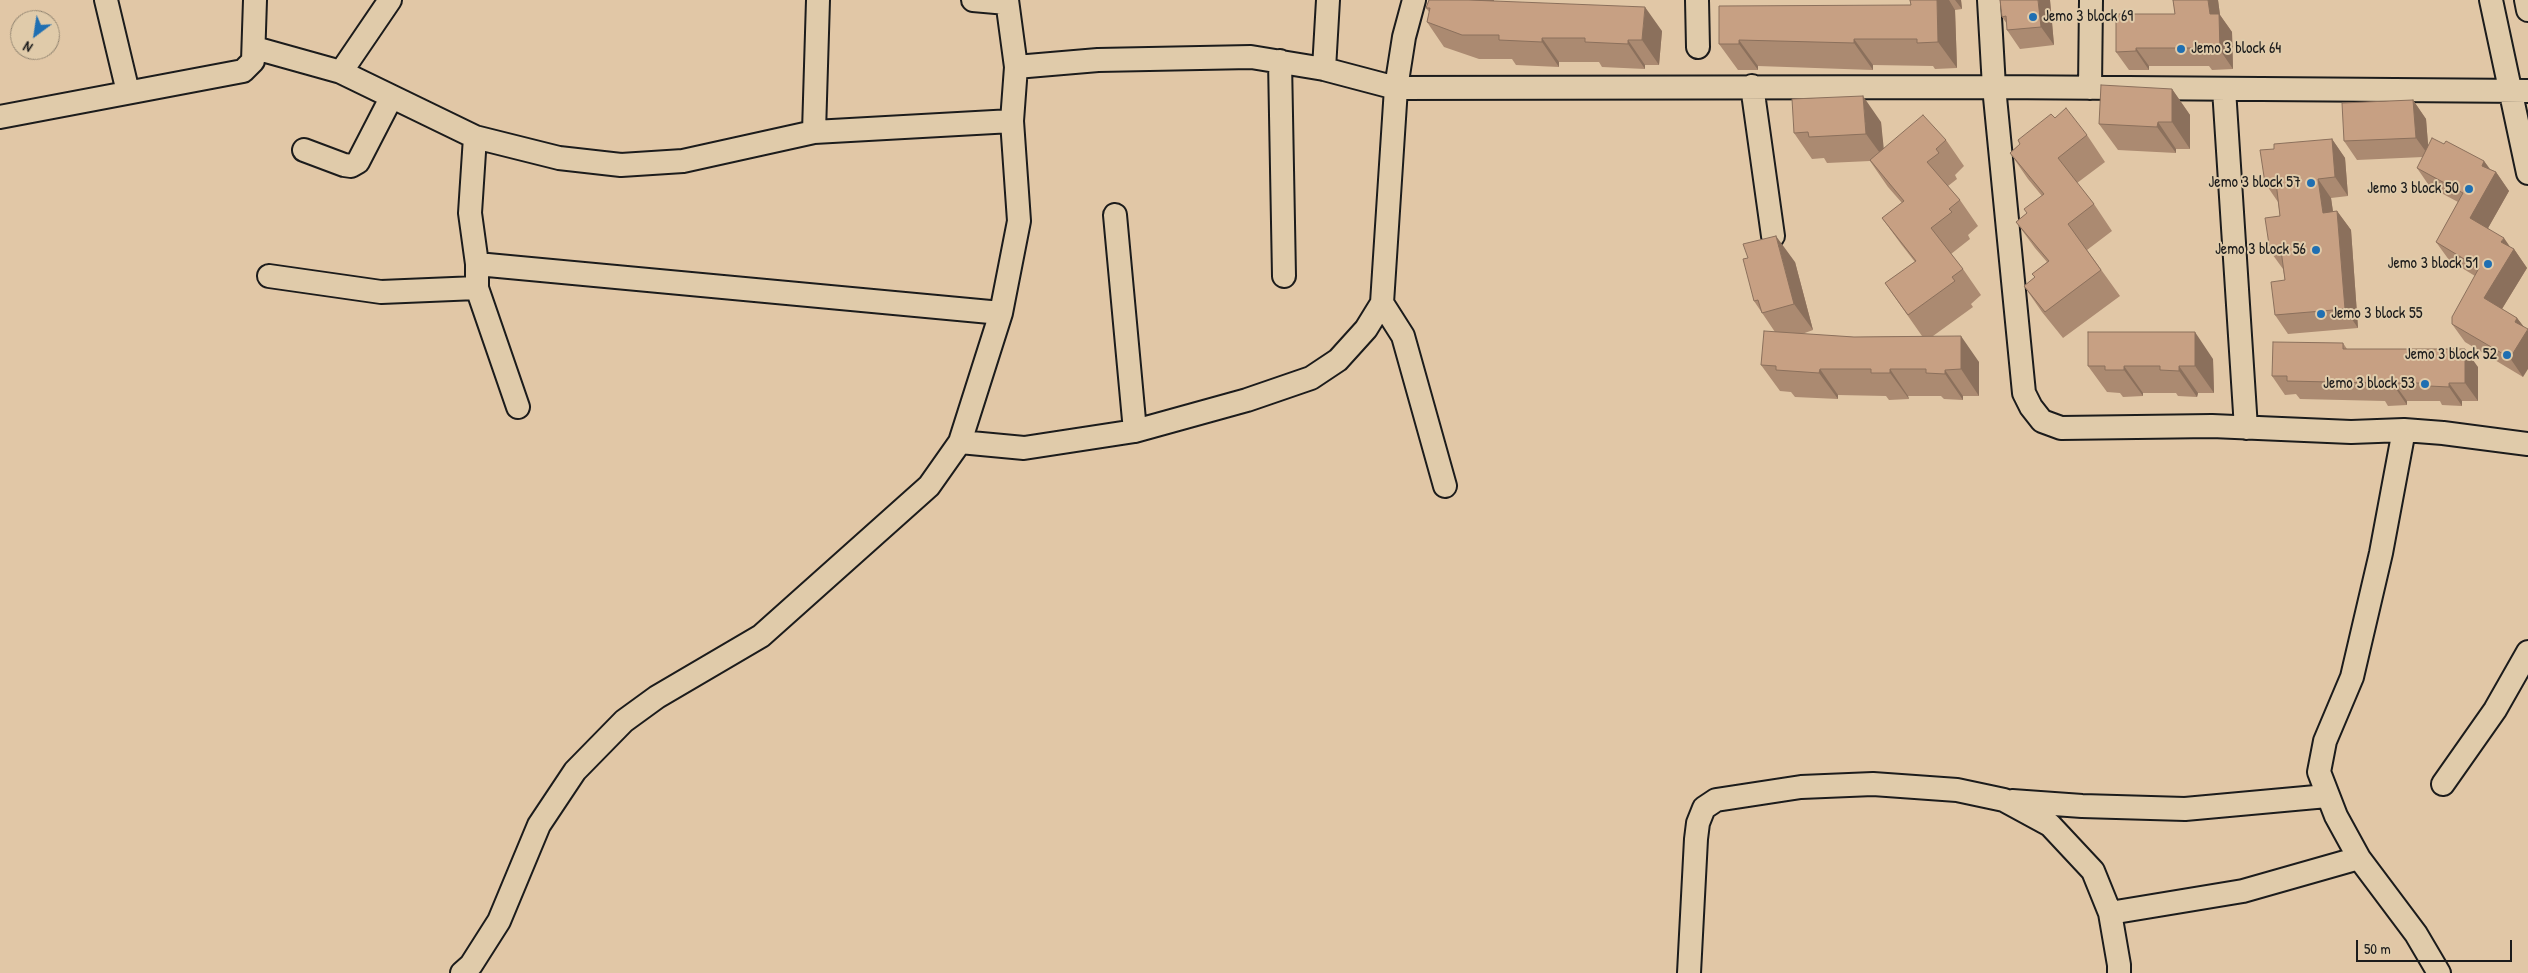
<!DOCTYPE html>
<html>
<head>
<meta charset="utf-8">
<style>
	body { margin:0 }
	#map { position:relative; width:2528px; height:973px; overflow:hidden; background:#e1c7a6; font-family:"Patrick Hand",sans-serif }
	canvas { display:block }
	.north { position:absolute; left:10px; top:10px; width:50px; height:50px; box-sizing:border-box; background:#e0cbaa; border:1px solid #928571; border-radius:50%; rotate:211deg; font-size:14px; font-weight:700; line-height:20px; text-align:center; color:#1c1c1c }
	.north::after { content:''; display:block; margin:auto; width:18px; height:22px; background:#1f6fb2; clip-path:polygon(50% 0,100% 100%,50% 72%,0 100%) }
	.scale { position:absolute; left:2356px; top:940px; width:156px; height:22px; box-sizing:border-box; border:2px solid #1c1c1c; border-top:0; padding-left:6px; font-size:15px; line-height:18px; white-space:nowrap; color:#1c1c1c; -webkit-text-stroke:4px #e0cbaa; paint-order:stroke }
</style>
</head>
<body>
<div id="map">
<canvas width="2528" height="973"></canvas>
<div class="north">N</div>
<div class="scale">50 m</div>
</div>
<script>
const g = document.querySelector('canvas').getContext('2d');
g.lineJoin = 'round';
const toPath = rows => new Path2D(rows.map(r => 'M' + r).join(''));
function strokePath(path, color, width, dash) { g.strokeStyle = color; g.lineWidth = width; g.lineCap = dash ? 'butt' : 'round'; g.setLineDash(dash || []); g.stroke(path); }
function fillPath(path, color) { g.fillStyle = color; g.fill(path, 'evenodd'); }
function write(font, color, halo, rows, align = 'center') {
  g.font = font + ' "Patrick Hand",sans-serif'; g.lineWidth = 4; g.setLineDash([]); g.textBaseline = 'middle'; g.strokeStyle = halo; g.fillStyle = color; for (const [text, x, y, turn = 0] of rows) {
    g.save(); g.translate(x, y); g.rotate((+turn || 0) * Math.PI / 180); g.textAlign = isNaN(turn) ? turn : align; if (halo) g.strokeText(text, 0, 0); g.fillText(text, 0, 0); g.restore();
  }
}
const minor = toPath([
	[106,0,128,92],
	[973,0,1007,3],
	[1697,0,1698,47],
	[1989,0,1994,87,2024,393,2031,407,2042,421,2061,428,2212,426,2351,432,2404,430,2443,433,2528,444],
	[2491,0,2528,173],
	[2526,0,2528,10],
	[255,48,341,72,475,137,559,158,621,165,683,161,814,132,1012,121],
	[1280,61,1284,276],
	[1016,67,1098,60,1251,57,1324,69,1396,88,1994,87,2528,91],
	[1324,69,1328,0],
	[341,72,390,0],
	[1752,86,1773,236],
	[2090,88,2091,0],
	[2224,89,2246,428],
	[0,117,243,71,253,61,255,0],
	[814,132,818,0],
	[475,137,470,213,477,264,477,288,518,407],
	[304,150,344,165,351,166,358,162,391,98],
	[1115,215,1135,431],
	[477,264,1001,313],
	[269,276,381,292,477,288],
	[1382,303,1403,336,1445,486],
	[2404,430,2381,553,2352,677,2325,741,2319,772,2336,816,2359,858,2416,934,2439,973],
	[960,442,1024,448,1135,431,1247,400,1311,378,1338,360,1366,329,1382,303,1396,88,1404,37,1414,0],
	[2443,784,2495,710,2528,652],
	[2012,801,2082,806,2185,809,2327,796],
	[2110,913,2243,891,2359,858],
	[462,973,471,965,499,921,539,825,575,771,624,721,657,697,761,636,929,486,960,442,1001,313,1019,221,1012,121,1016,67,1007,0],
	[1689,973,1696,839,1698,823,1704,808,1716,800,1801,787,1873,784,1957,790,2004,800,2050,825,2093,871,2110,913,2119,965,2119,973]
]);
strokePath(minor, '#1c1c1c', 26);
strokePath(minor, '#e0cbaa', 22);
fillPath(toPath([
	[1429,0,1494,0,1494,1,1662,31,1659,65,1645,65,1645,69,1602,67,1599,62,1559,62,1559,67,1516,65,1512,59,1479,59,1444,47,1427,22,1429,12,1426,8],
	[1910,0,1961,0,1962,9,1955,10,1957,68,1935,69,1933,66,1873,65,1873,70,1758,66,1758,70,1738,70,1719,44,1911,5],
	[2050,0,2054,45,2020,49,2007,30,2007,24,2002,17],
	[2173,0,2218,0,2220,15,2232,32,2233,69,2212,70,2209,66,2149,66,2149,70,2129,70,2116,52,2175,14],
	[2172,89,2190,115,2190,149,2176,149,2176,153,2118,150,2099,124],
	[2413,100,2426,119,2428,145,2444,144,2484,161,2490,169,2496,172,2509,191,2488,228,2510,247,2514,249,2527,268,2502,309,2517,318,2524,327,2523,377,2465,342,2452,324,2475,276,2449,260,2436,242,2458,202,2430,187,2417,168,2423,157,2357,160,2344,141],
	[2055,118,2087,135,2105,162,2077,183,2094,204,2112,231,2087,250,2120,296,2063,338,2042,312,2024,286,2035,277,2032,274,2047,262,2035,248,2016,222,2027,213,2042,196,2028,179,2010,153,2020,144,2018,140],
	[1881,122,1883,149,1946,140,1964,166,1955,175,1957,179,1948,186,1960,200,1978,226,1968,235,1970,239,1951,254,1963,269,1981,295,1971,304,1973,307,1933,336,1979,362,1979,396,1963,396,1963,400,1944,399,1941,396,1908,396,1909,399,1889,400,1886,396,1838,395,1838,399,1795,397,1791,392,1780,391,1761,365,1775,332,1754,301,1795,262,1813,330,1802,334,1854,337,1922,336,1885,283,1915,262,1901,244,1882,218,1902,203,1888,187,1870,161,1827,163,1824,158,1812,159,1794,133],
	[2332,139,2345,158,2348,196,2331,198,2333,212,2337,211,2351,230,2358,328,2288,334,2275,315,2285,280,2283,269,2270,251,2280,216,2278,202,2265,183,2274,149],
	[2343,343,2347,349,2478,367,2478,401,2462,401,2462,406,2442,405,2440,401,2407,401,2407,405,2388,406,2385,401,2300,399,2296,394,2285,395,2272,376],
	[2213,359,2214,393,2198,393,2197,397,2178,396,2176,393,2143,393,2143,396,2123,397,2120,393,2107,392,2088,366]
]), '#ab8a71');
fillPath(toPath([
	[1469,0,1494,0,1486,25],
	[1937,0,1949,0,1955,10,1957,68,1938,42],
	[1955,0,1961,0,1962,9],
	[2038,0,2050,0,2054,45,2041,27],
	[2208,0,2218,0,2220,15,2232,32,2233,69,2220,50,2210,14],
	[1645,7,1662,31,1659,65,1642,40],
	[1542,38,1559,62,1559,67,1542,42],
	[1854,39,1873,65,1873,70,1854,43],
	[1628,40,1645,65,1645,69,1628,44],
	[1739,40,1758,66,1758,70,1739,44],
	[2136,48,2149,66,2149,70,2136,51],
	[2172,89,2190,115,2190,149,2172,122],
	[1863,96,1881,122,1885,160,1866,134],
	[2413,100,2426,119,2429,156,2416,138],
	[2158,122,2176,149,2176,153,2157,127],
	[2332,139,2345,158,2348,196,2335,177],
	[2484,161,2494,175,2496,172,2509,191,2483,237,2470,218,2482,166],
	[2318,179,2331,198,2336,232,2323,213],
	[2337,211,2351,230,2358,328,2345,309],
	[1776,236,1795,262,1813,330,1794,304],
	[2504,238,2513,251,2514,249,2527,268,2497,317,2484,298,2501,242],
	[2517,318,2527,331,2528,329,2528,369,2523,377,2510,358,2515,322],
	[2195,332,2213,359,2214,393,2195,366],
	[1961,336,1979,362,1979,396,1961,369],
	[2465,349,2478,367,2478,401,2465,383],
	[2124,366,2143,393,2143,396,2124,370],
	[2179,366,2198,393,2197,397,2179,371],
	[1820,369,1838,395,1838,399,1819,373],
	[1890,369,1908,396,1909,399,1890,373],
	[1945,370,1963,396,1963,400,1945,374],
	[2394,383,2407,401,2407,405,2394,386],
	[2449,383,2462,401,2462,406,2449,387]
]), '#8b705c');
const building = toPath([
	[1429,0,1469,0,1645,7,1642,40,1628,40,1628,44,1585,42,1585,38,1542,38,1542,42,1499,40,1499,35,1462,35,1427,22,1430,8,1426,8,1429,0],
	[1910,0,1937,0,1938,42,1917,43,1917,39,1854,39,1854,43,1739,40,1739,44,1719,44,1719,6,1911,5,1910,0],
	[2000,0,2038,0,2041,27,2007,30,2006,16,2002,17,2000,0],
	[2173,0,2208,0,2210,14,2219,14,2220,50,2199,51,2199,48,2136,48,2136,51,2116,52,2116,14,2175,14,2173,0],
	[2101,85,2172,89,2172,122,2158,122,2157,127,2099,124,2101,85],
	[1863,96,1866,134,1809,137,1808,132,1794,133,1792,99,1863,96],
	[2413,100,2416,138,2344,141,2342,103,2413,100],
	[2066,108,2087,135,2058,158,2094,204,2068,224,2101,270,2045,312,2024,286,2035,277,2032,274,2049,261,2016,222,2027,213,2024,209,2044,194,2010,153,2020,144,2018,140,2051,114,2055,118,2066,108],
	[1923,115,1946,140,1936,149,1939,153,1927,162,1960,200,1949,209,1952,212,1931,228,1963,269,1952,277,1955,281,1908,315,1885,283,1916,261,1882,218,1904,201,1870,160,1923,115],
	[2432,138,2444,144,2446,141,2484,161,2482,166,2496,172,2470,218,2504,238,2501,242,2514,249,2484,298,2517,318,2515,322,2528,329,2510,358,2452,324,2452,317,2479,268,2436,242,2463,193,2417,168,2432,138],
	[2332,139,2335,177,2318,179,2323,213,2337,211,2345,309,2275,315,2271,282,2285,280,2281,250,2270,251,2265,218,2280,216,2276,182,2265,183,2260,150,2274,149,2274,144,2332,139],
	[1776,236,1794,304,1762,313,1758,300,1754,301,1743,259,1748,258,1743,244,1776,236],
	[1764,331,1854,337,1961,336,1961,369,1945,370,1945,374,1926,373,1926,369,1890,369,1890,373,1871,373,1871,369,1820,369,1819,373,1776,370,1776,366,1761,365,1764,331],
	[2088,332,2195,332,2195,366,2179,366,2179,371,2160,370,2160,366,2124,366,2124,370,2105,370,2105,366,2088,366,2088,332],
	[2273,342,2343,343,2343,349,2465,349,2465,383,2449,383,2449,387,2429,386,2430,383,2394,383,2394,386,2375,387,2375,383,2287,381,2287,376,2272,376,2273,342]
]);
fillPath(building, '#c7a083');
strokePath(building, '#8b705c', 1);
for (const [x, y, r, color] of [
	[2033,17,5,"#1f6fb2"],
	[2181,49,5,"#1f6fb2"],
	[2311,183,5,"#1f6fb2"],
	[2469,189,5,"#1f6fb2"],
	[2316,250,5,"#1f6fb2"],
	[2488,264,5,"#1f6fb2"],
	[2321,314,5,"#1f6fb2"],
	[2507,355,5,"#1f6fb2"],
	[2425,384,5,"#1f6fb2"]
]) { const dot = new Path2D(); dot.arc(x, y, r, 0, 2 * Math.PI); g.fillStyle = color; g.fill(dot); strokePath(dot, '#e0cbaa', 2); }
write('16px', '#1c1c1c', '#e0cbaa', [
	["Jemo 3 block 69",2043,17,"left"],
	["Jemo 3 block 64",2191,49,"left"],
	["Jemo 3 block 57",2301,183],
	["Jemo 3 block 50",2459,189],
	["Jemo 3 block 56",2306,250],
	["Jemo 3 block 51",2478,264],
	["Jemo 3 block 55",2331,314,"left"],
	["Jemo 3 block 52",2497,355],
	["Jemo 3 block 53",2415,384]
], 'right');
</script>
</body>
</html>
